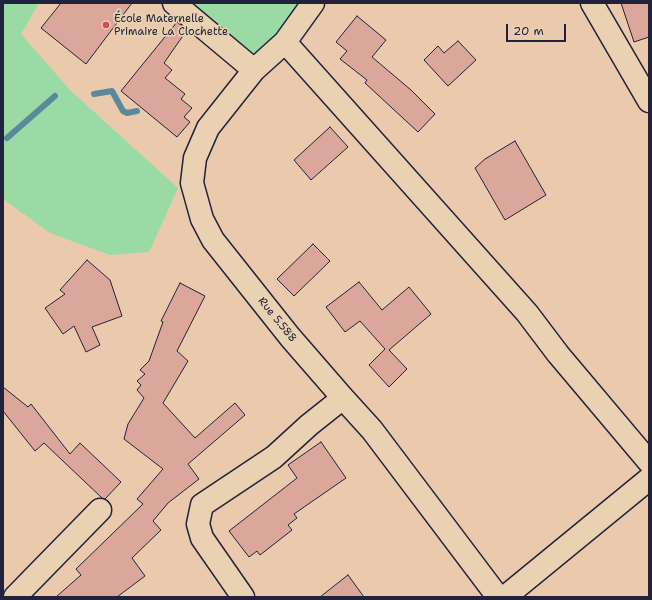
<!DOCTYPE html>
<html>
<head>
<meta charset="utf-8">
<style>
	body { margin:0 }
	#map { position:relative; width:652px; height:600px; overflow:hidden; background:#eac9ad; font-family:"Shantell Sans",sans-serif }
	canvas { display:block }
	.frame { position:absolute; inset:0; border:4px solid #22223b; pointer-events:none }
	.scale { position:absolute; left:506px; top:24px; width:60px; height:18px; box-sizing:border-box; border:2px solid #22223b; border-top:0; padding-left:5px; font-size:12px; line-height:14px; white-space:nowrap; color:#22223b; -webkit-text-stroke:3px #e9d1b1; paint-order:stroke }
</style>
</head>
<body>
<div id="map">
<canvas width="652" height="600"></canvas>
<div class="frame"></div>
<div class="scale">20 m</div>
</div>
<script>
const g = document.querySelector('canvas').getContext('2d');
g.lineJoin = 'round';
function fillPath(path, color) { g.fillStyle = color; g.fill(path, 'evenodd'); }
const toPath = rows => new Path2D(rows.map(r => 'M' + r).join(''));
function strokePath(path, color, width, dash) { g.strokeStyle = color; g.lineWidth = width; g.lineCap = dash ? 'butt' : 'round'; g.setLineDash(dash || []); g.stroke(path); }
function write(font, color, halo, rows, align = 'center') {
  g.font = font + ' "Shantell Sans",sans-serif'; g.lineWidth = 3.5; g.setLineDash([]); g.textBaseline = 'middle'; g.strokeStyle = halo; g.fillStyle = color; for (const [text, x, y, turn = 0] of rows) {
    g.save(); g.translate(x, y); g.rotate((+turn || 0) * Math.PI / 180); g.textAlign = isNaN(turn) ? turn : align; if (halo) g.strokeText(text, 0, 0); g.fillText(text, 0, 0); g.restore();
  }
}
fillPath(toPath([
	[3,3,39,3,21,34,71,91,178,188,149,252,110,255,50,233,3,199],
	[172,3,303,3,265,54,223,48]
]), '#9adaa4');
strokePath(toPath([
	[94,94,112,91,123,111,127,113,137,111],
	[7,138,55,96]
]), '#5a8a9a', 6);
const building = toPath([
	[61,3,132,3,86,64,41,28,61,3],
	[621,3,649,3,649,37,634,42,621,3],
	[357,16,386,40,372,57,411,90,435,114,418,132,365,83,367,80,340,59,347,51,336,42,357,16],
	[177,22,187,30,164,63,172,70,165,78,185,94,181,99,192,108,184,117,190,122,177,137,121,91,177,22],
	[458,41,476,60,448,86,424,60,438,46,444,53,458,41],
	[330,127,348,147,311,180,294,160,330,127],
	[515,141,546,195,505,220,475,168,485,159,515,141],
	[313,244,330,261,294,296,277,279,313,244],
	[87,260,110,280,122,316,92,327,100,345,86,352,74,326,63,334,45,308,65,294,60,290,87,260],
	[359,282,382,310,409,287,431,314,389,350,407,369,389,387,369,365,385,349,360,321,345,332,326,307,359,282],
	[180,283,205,296,177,351,188,361,163,403,195,438,235,403,245,415,188,464,199,479,168,503,153,521,161,530,132,558,145,576,117,597,56,597,81,575,76,569,143,504,137,499,163,469,124,439,128,424,144,398,137,390,141,385,137,381,145,374,140,370,149,361,163,322,161,321,180,283],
	[3,387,28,407,31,404,70,454,80,443,121,482,105,499,102,498,44,443,35,451,3,411,3,387],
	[321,442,346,478,294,514,297,518,288,525,292,530,260,555,257,551,249,557,229,531,297,478,288,465,321,442],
	[348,575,364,597,320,597,348,575]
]);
fillPath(building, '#daa79a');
strokePath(building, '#22223b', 1);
const minor = toPath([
	[174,3,254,70],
	[592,3,649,101],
	[285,42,527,313,558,354,649,462],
	[343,398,372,430,498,597],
	[15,597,100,510],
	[243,597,202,538,198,524,202,505,274,457,309,425,343,398,290,337,213,240,202,219,192,183,195,158,208,128,254,70,285,42,313,3],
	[505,597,649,479]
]);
strokePath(minor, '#22223b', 25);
strokePath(minor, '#e9d1b1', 22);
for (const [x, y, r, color] of [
	[106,25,4,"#d1495b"]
]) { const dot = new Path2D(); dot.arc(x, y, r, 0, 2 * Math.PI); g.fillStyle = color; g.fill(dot); strokePath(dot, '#e9d1b1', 1.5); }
write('11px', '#22223b', '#e9d1b1', [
	["École Maternelle",114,19],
	["Primaire La Clochette",114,32]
], 'left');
write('11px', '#22223b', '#e9d1b1', [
	["Rue 5.588",277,320,51]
]);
</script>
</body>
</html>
